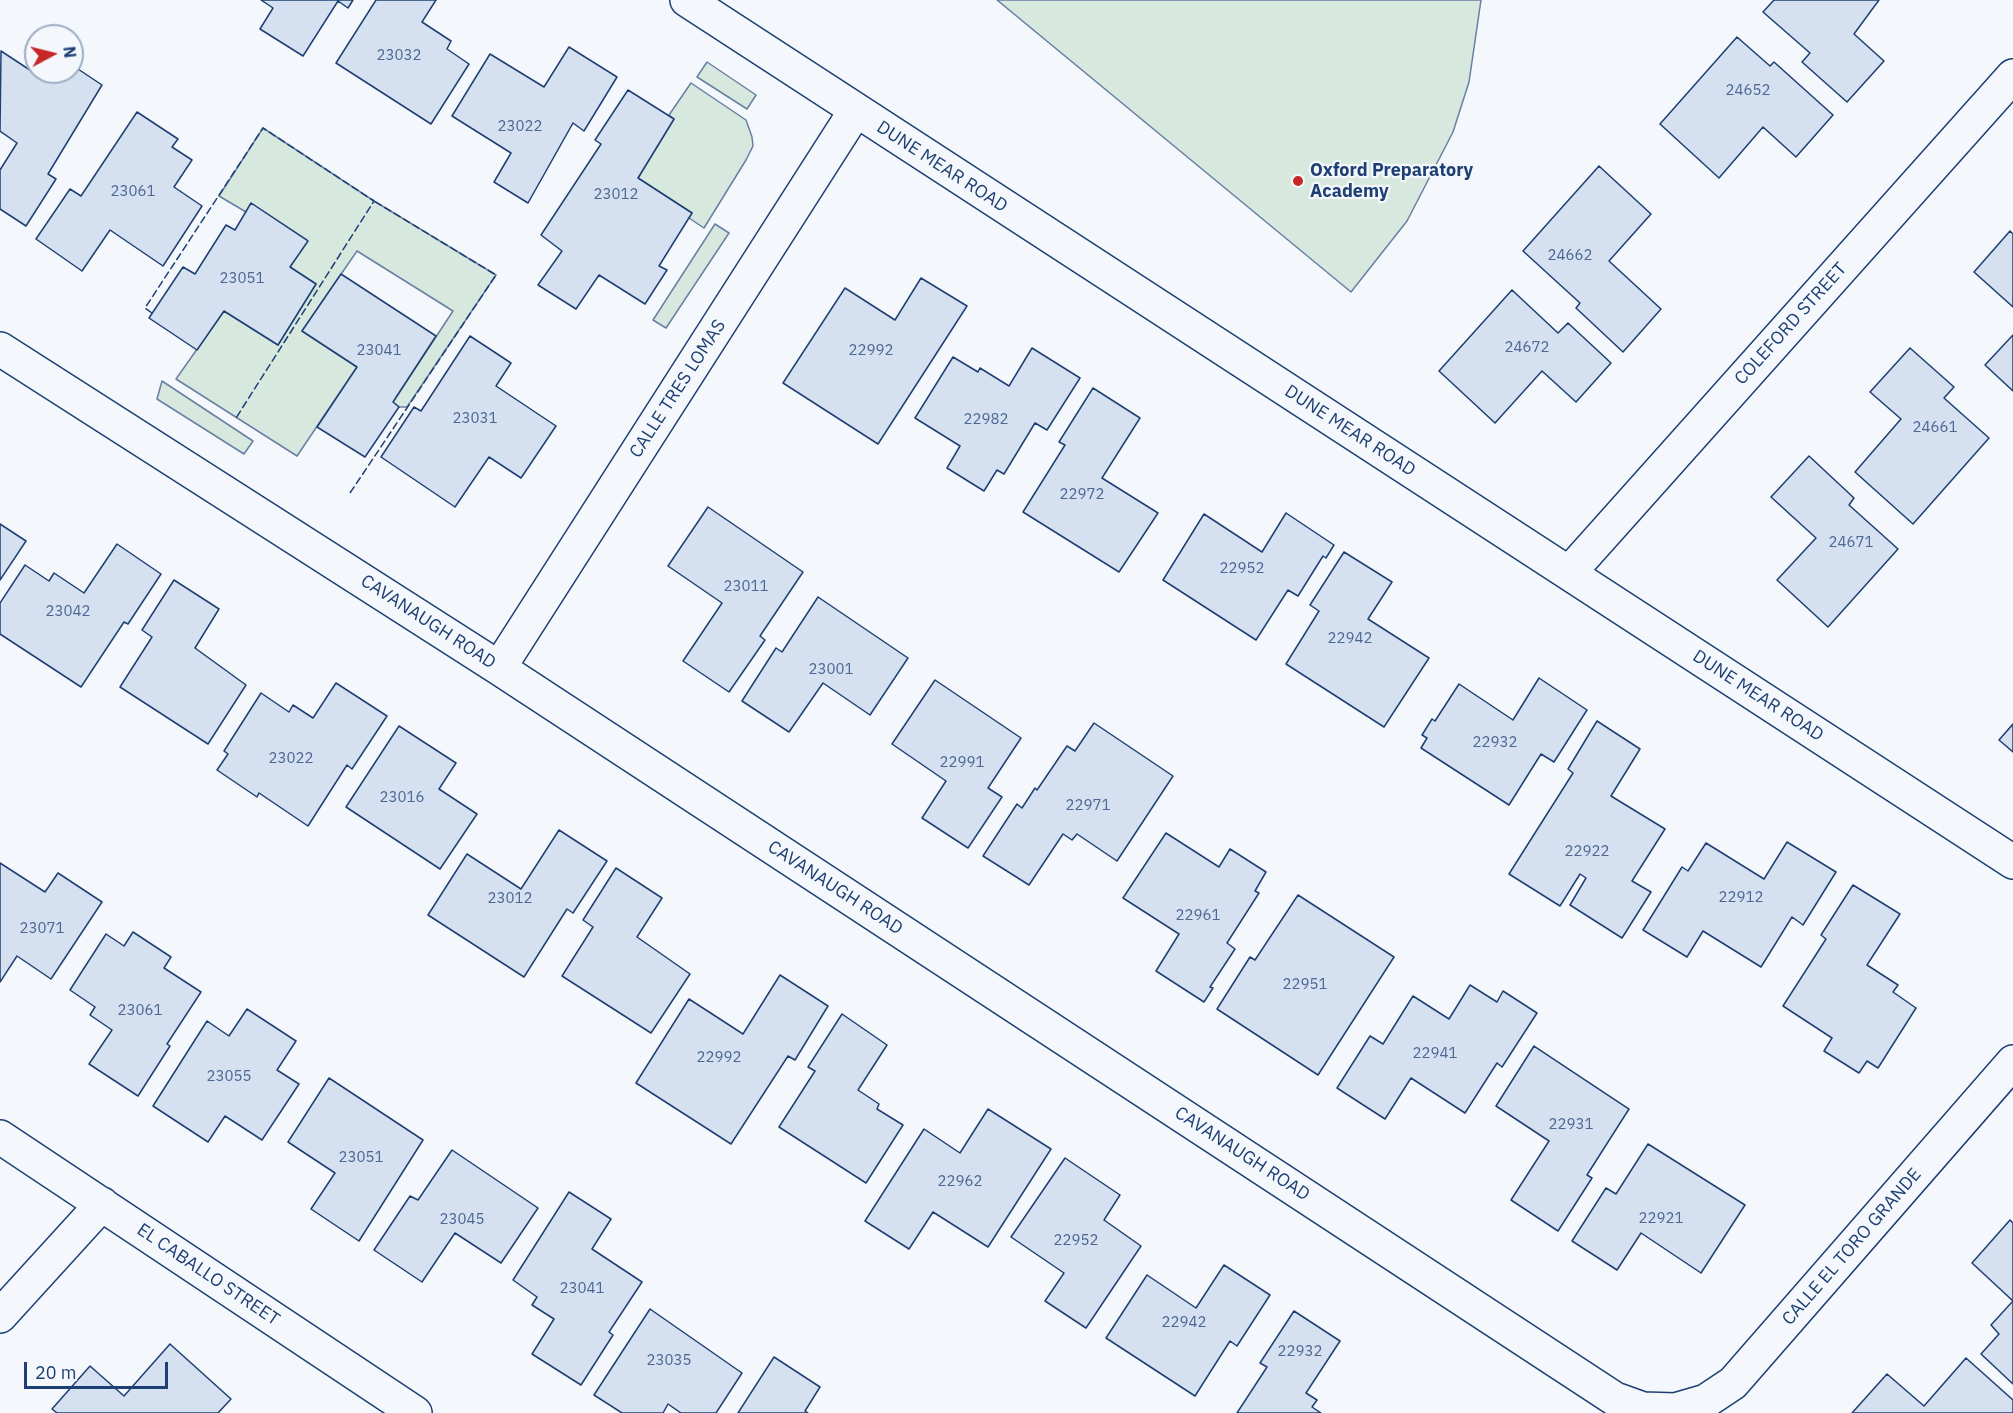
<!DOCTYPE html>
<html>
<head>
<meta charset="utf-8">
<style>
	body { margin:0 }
	#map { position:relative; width:2013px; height:1413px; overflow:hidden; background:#f4f7fb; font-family:"IBM Plex Sans",sans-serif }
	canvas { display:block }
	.north { position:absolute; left:24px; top:24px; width:60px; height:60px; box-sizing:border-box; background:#f4f7fb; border:2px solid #9eadc5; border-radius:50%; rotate:83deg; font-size:16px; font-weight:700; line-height:24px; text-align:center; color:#1d3f73 }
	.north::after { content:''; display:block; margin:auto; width:21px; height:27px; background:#c62828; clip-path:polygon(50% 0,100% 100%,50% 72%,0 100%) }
	.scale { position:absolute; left:24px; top:1362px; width:144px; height:27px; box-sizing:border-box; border:3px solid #1d3f73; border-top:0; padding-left:8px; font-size:18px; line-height:21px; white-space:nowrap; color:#1d3f73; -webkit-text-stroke:4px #f4f7fb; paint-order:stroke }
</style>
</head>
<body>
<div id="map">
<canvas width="2013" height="1413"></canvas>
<div class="north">N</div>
<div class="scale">20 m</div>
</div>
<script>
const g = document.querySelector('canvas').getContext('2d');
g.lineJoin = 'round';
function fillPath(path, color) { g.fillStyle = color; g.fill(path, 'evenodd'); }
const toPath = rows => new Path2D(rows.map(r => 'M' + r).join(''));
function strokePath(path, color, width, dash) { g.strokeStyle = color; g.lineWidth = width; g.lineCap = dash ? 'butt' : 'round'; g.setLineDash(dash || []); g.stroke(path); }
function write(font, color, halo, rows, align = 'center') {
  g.font = font + ' "IBM Plex Sans",sans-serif'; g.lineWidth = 4.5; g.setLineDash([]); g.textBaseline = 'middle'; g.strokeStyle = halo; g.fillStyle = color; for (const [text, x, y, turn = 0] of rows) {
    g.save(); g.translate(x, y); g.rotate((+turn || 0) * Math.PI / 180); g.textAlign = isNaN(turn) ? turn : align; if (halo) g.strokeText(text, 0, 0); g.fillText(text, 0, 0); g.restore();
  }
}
const green = toPath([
	[997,0,1481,0,1469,82,1453,132,1407,221,1351,292,997,0],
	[707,62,756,95,747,109,697,77,707,62],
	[691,83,746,120,752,137,753,146,746,160,704,228,689,218,692,213,638,178,674,119,669,115,691,83],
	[263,128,374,201,496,275,407,407,399,407,393,402,453,311,357,251,302,331,357,367,297,456,176,379,224,311,278,345,316,284,290,267,307,240,252,204,246,212,219,196,263,128],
	[715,224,729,233,666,328,653,320,715,224],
	[162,381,253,441,244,454,157,399,162,381]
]);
fillPath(green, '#d7e8df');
strokePath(green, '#687fa3', 1.5);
const building = toPath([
	[261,0,353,0,348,8,338,1,303,56,260,29,273,8,261,0],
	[376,0,436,0,422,22,451,41,447,49,469,64,431,124,336,63,376,0],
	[1774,0,1879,0,1854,34,1884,61,1847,102,1802,62,1810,53,1763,12,1774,0],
	[1737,37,1770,66,1774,62,1833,115,1796,157,1763,127,1719,178,1660,124,1737,37],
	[569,47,617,77,584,131,573,123,528,203,494,182,511,153,452,116,490,54,544,87,569,47],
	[1,51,36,74,72,72,72,65,102,85,48,174,56,179,26,226,0,209,0,170,17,143,0,131,1,51],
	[628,90,674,119,638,178,692,213,659,266,667,270,645,304,599,275,576,309,538,285,562,251,541,235,601,144,595,140,628,90],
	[137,112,178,139,172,147,192,160,174,187,202,206,163,266,110,230,82,271,36,239,70,189,81,196,137,112],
	[1599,166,1651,214,1609,261,1661,309,1623,352,1576,308,1580,303,1523,251,1599,166],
	[251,203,308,241,290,267,316,284,278,345,224,311,197,350,149,318,183,267,195,274,226,225,235,230,251,203],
	[2010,231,2013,234,2013,307,1974,272,2010,231],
	[341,274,436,336,393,402,399,407,365,457,317,427,357,367,302,331,341,274],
	[921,278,967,306,878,444,783,383,845,288,895,320,921,278],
	[1512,290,1558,333,1568,323,1611,363,1576,402,1542,371,1495,423,1439,371,1512,290],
	[2013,335,2013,391,1985,365,2013,335],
	[470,336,511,363,496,386,556,426,521,478,489,457,455,507,381,457,414,407,421,411,470,336],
	[1032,348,1080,378,1047,430,1035,423,1004,474,997,470,984,491,947,468,960,446,915,418,953,357,978,372,980,368,1009,386,1032,348],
	[1910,348,1954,387,1944,398,1989,438,1913,524,1855,472,1901,419,1870,392,1910,348],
	[1093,388,1140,418,1102,478,1158,513,1119,572,1023,512,1065,445,1059,442,1093,388],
	[1809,456,1854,498,1849,505,1898,549,1828,627,1777,580,1816,538,1771,497,1809,456],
	[708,507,803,572,760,636,765,640,729,692,683,661,722,603,668,566,708,507],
	[1286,513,1334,545,1326,558,1323,556,1298,596,1288,590,1256,640,1163,580,1204,514,1262,552,1286,513],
	[0,524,26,541,0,580,0,524],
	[117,544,161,574,128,624,124,622,81,687,0,634,0,603,25,565,49,581,54,573,84,593,117,544],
	[1344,552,1392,582,1368,619,1429,658,1384,727,1286,664,1319,611,1310,605,1344,552],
	[174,580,219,609,195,648,246,685,208,744,120,687,152,637,142,630,174,580],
	[818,597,908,658,870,715,823,683,789,732,742,701,776,648,782,652,818,597],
	[1539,678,1587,710,1554,762,1541,754,1509,805,1421,748,1427,738,1422,735,1432,719,1435,721,1459,684,1513,720,1539,678],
	[935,680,1021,738,988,788,1002,797,968,848,922,818,946,781,892,744,935,680],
	[336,683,387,716,352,769,347,765,308,826,259,793,257,797,217,770,228,754,224,751,261,693,289,712,293,705,313,718,336,683],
	[1597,721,1640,749,1611,796,1665,829,1632,881,1651,892,1622,938,1570,905,1586,878,1580,874,1560,906,1509,874,1573,773,1568,769,1597,721],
	[1094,723,1173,776,1117,861,1077,834,1072,840,1063,834,1029,885,983,856,1017,804,1022,808,1035,788,1037,790,1067,746,1075,751,1094,723],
	[2013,724,2013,752,1999,740,2013,724],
	[399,726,456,763,439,789,477,814,440,869,346,807,399,726],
	[559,830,607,861,573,913,567,909,524,977,428,915,467,854,521,889,559,830],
	[1166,833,1219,867,1230,849,1266,872,1255,891,1259,893,1227,943,1235,949,1210,987,1213,988,1204,1002,1156,971,1179,934,1123,898,1166,833],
	[1787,842,1836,872,1803,925,1792,917,1761,967,1703,931,1687,957,1643,930,1682,867,1688,871,1706,843,1764,879,1787,842],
	[0,863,45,892,58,873,102,902,51,979,17,956,0,982,0,863],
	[616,868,662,898,637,937,690,974,651,1033,562,976,593,927,583,920,616,868],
	[1853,885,1900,914,1867,965,1898,985,1893,992,1916,1008,1878,1068,1867,1061,1859,1073,1824,1051,1832,1038,1783,1006,1826,939,1821,935,1853,885],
	[1298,895,1394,957,1318,1075,1217,1009,1250,957,1255,960,1298,895],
	[133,932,171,957,164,968,201,992,167,1044,170,1046,138,1096,89,1064,112,1030,90,1015,95,1007,70,990,106,934,124,946,133,932],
	[780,975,828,1006,795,1060,788,1056,731,1144,636,1083,689,999,743,1034,780,975],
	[1470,985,1497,1002,1503,991,1537,1013,1502,1067,1497,1063,1465,1113,1411,1078,1385,1119,1337,1088,1370,1036,1383,1044,1413,996,1449,1019,1470,985],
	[247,1009,296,1041,277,1070,299,1084,262,1140,225,1116,208,1142,153,1106,207,1021,229,1036,247,1009],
	[842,1014,887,1045,858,1090,879,1104,877,1109,903,1125,866,1183,779,1127,815,1071,808,1067,842,1014],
	[1534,1046,1629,1109,1587,1175,1592,1178,1558,1231,1511,1200,1549,1141,1496,1106,1534,1046],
	[329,1078,423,1140,359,1241,311,1209,335,1173,288,1142,329,1078],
	[988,1109,1051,1149,988,1247,933,1212,909,1249,865,1221,924,1129,960,1153,988,1109],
	[1648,1144,1745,1205,1701,1273,1641,1233,1617,1270,1572,1241,1606,1188,1616,1194,1648,1144],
	[452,1150,538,1208,501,1263,455,1233,422,1282,374,1250,410,1196,418,1200,452,1150],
	[1065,1158,1120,1195,1104,1220,1141,1246,1086,1328,1045,1301,1064,1273,1011,1237,1065,1158],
	[569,1192,611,1219,592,1249,642,1282,609,1332,613,1335,581,1385,532,1354,554,1319,532,1305,537,1297,513,1280,569,1192],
	[2010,1220,2013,1223,2013,1384,1981,1354,1999,1334,1991,1325,2013,1301,1972,1263,2010,1220],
	[1224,1265,1270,1295,1237,1346,1230,1341,1195,1396,1106,1338,1147,1275,1196,1308,1224,1265],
	[650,1309,742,1373,716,1413,681,1413,668,1404,663,1413,622,1413,594,1395,650,1309],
	[1294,1311,1340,1341,1306,1393,1317,1400,1312,1407,1321,1413,1237,1413,1267,1367,1260,1363,1294,1311],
	[170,1344,231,1399,218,1413,57,1413,52,1409,90,1366,124,1396,170,1344],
	[774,1357,820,1387,805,1411,808,1413,738,1413,774,1357],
	[1966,1358,2013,1400,2013,1413,1852,1413,1887,1374,1924,1406,1966,1358]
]);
fillPath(building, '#d5e0f0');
strokePath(building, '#1d3f73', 1.5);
const street = toPath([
	[687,0,2013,862],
	[0,349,499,668,1615,1399,1643,1409,1675,1410,1706,1401,1733,1383,2013,1062],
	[1569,573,2013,76],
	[499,668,856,110],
	[0,1137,415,1413],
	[0,1316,102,1204]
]);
strokePath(street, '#1d3f73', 36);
strokePath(street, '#f4f7fb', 33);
strokePath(toPath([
	[152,313,145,308,263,128,374,201,236,418],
	[350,493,496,275,374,201]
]), '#1d3f73', 1.5, [8, 3]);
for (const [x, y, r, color] of [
	[1298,181,6,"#c62828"]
]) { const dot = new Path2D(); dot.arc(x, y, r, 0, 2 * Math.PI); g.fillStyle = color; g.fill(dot); strokePath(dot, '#f4f7fb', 2); }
write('15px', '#4b6792', null, [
	["23032",399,56],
	["24652",1748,91],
	["23022",520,127],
	["23061",133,192],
	["23012",616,195],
	["24662",1570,256],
	["23051",242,279],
	["24672",1527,348],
	["23041",379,351],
	["22992",871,351],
	["23031",475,419],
	["22982",986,420],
	["24661",1935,428],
	["22972",1082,495],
	["24671",1851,543],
	["22952",1242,569],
	["23011",746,587],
	["23042",68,612],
	["22942",1350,639],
	["23001",831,670],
	["22932",1495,743],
	["23022",291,759],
	["22991",962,763],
	["23016",402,798],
	["22971",1088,806],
	["22922",1587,852],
	["22912",1741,898],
	["23012",510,899],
	["22961",1198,916],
	["23071",42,929],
	["22951",1305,985],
	["23061",140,1011],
	["22941",1435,1054],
	["22992",719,1058],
	["23055",229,1077],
	["22931",1571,1125],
	["23051",361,1158],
	["22962",960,1182],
	["22921",1661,1219],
	["23045",462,1220],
	["22952",1076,1241],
	["23041",582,1289],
	["22942",1184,1323],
	["22932",1300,1352],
	["23035",669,1361]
]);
write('18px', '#1d3f73', '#f4f7fb', [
	["DUNE MEAR ROAD",942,167,33],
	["COLEFORD STREET",1791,324,-48],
	["CALLE TRES LOMAS",678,389,-57],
	["DUNE MEAR ROAD",1350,431,33],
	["CAVANAUGH ROAD",428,622,33],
	["DUNE MEAR ROAD",1758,696,33],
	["CAVANAUGH ROAD",835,888,33],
	["CAVANAUGH ROAD",1242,1154,33],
	["CALLE EL TORO GRANDE",1852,1247,-49],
	["EL CABALLO STREET",208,1275,34]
]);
write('bold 18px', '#1d3f73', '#f4f7fb', [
	["Oxford Preparatory",1310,171],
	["Academy",1310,192]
], 'left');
</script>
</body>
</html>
